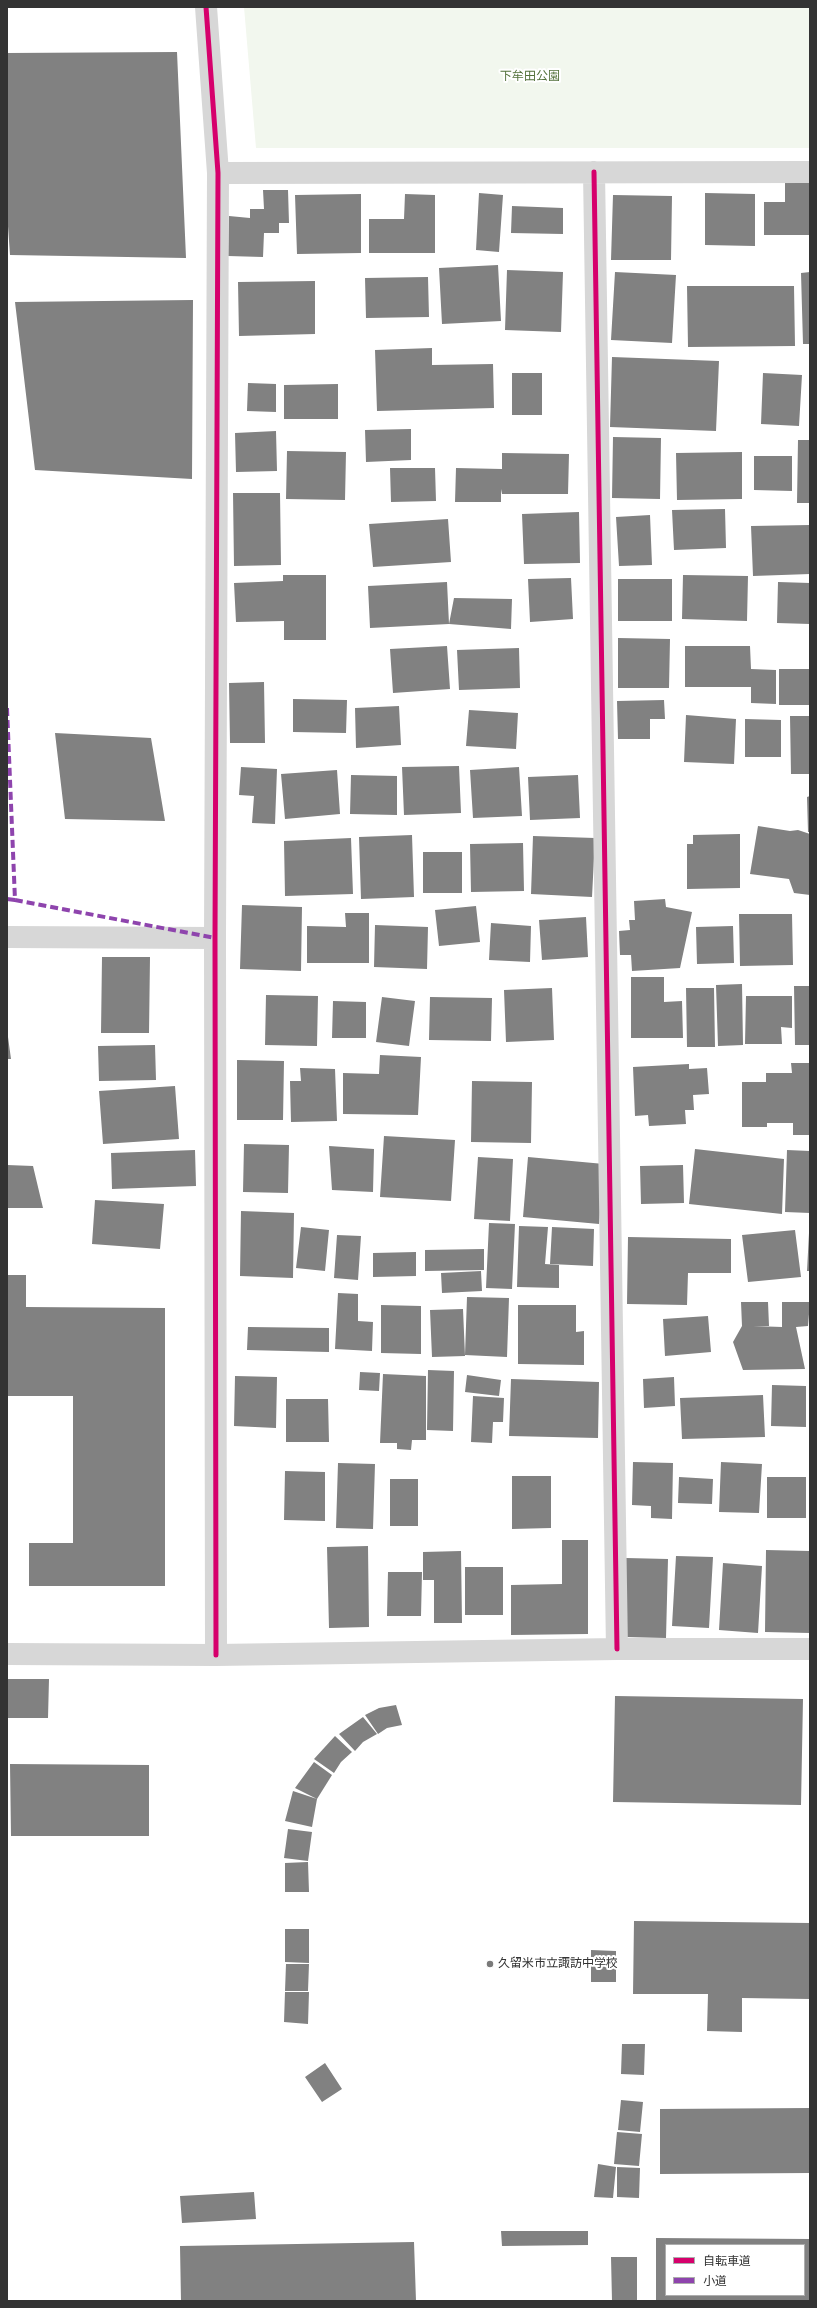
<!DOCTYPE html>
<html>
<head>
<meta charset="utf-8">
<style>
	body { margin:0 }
	#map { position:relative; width:817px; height:2308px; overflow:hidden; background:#fff; font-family:"Sofia Sans Condensed","Noto Sans JP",sans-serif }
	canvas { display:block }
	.frame { position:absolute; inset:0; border:8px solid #333; pointer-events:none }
	.legend { position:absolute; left:665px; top:2244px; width:140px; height:52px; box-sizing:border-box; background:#fff; border:1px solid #adadad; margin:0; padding:5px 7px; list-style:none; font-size:12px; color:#333 }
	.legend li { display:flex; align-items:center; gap:8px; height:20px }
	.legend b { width:20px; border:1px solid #adadad }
</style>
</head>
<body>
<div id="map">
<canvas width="817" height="2308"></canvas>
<div class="frame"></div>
<ul class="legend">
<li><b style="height:5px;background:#d6006c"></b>自転車道</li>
<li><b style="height:5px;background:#8e44ad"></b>小道</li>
</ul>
</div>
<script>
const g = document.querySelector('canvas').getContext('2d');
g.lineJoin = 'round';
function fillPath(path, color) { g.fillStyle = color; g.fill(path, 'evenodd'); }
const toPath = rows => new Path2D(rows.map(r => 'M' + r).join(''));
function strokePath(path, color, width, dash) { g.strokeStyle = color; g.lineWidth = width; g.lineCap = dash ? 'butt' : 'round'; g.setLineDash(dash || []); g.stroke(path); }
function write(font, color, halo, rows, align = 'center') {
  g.font = font + ' "Sofia Sans Condensed","Noto Sans JP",sans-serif'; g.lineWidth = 4; g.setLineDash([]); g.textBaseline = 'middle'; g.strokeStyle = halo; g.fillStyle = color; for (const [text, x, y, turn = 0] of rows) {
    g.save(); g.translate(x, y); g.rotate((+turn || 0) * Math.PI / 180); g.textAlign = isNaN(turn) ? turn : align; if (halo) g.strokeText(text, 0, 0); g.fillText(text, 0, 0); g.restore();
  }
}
fillPath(toPath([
	[244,7,810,7,810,148,256,148]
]), '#f2f7ee');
fillPath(toPath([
	[177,52,186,258,10,255,7,212,7,53],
	[785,181,810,181,810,235,764,235,764,202,785,202],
	[263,190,288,190,289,223,279,223,279,233,264,233,263,257,228,256,229,216,250,218,250,209,264,209],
	[479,193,503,195,499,252,476,250],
	[705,193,755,194,755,246,705,245],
	[361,194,361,253,297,254,295,195],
	[405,194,435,195,435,253,369,253,369,219,404,219],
	[613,195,672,196,671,260,611,260],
	[512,206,563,208,563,234,511,233],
	[498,265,501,321,442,324,439,268],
	[507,270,563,272,561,332,505,330],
	[615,272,676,275,672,343,611,340],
	[810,272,810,344,803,344,801,273],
	[428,277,429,317,366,318,365,278],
	[315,281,315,334,239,336,238,282],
	[687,286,794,286,795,346,688,347],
	[193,300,192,479,35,470,15,302],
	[432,348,432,365,493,364,494,408,377,411,375,350],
	[612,357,719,361,716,431,610,427],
	[512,373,542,373,542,415,512,415],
	[763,373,802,375,799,426,761,424],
	[248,383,276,384,276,412,247,411],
	[338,384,338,419,284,419,284,385],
	[411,429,411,460,366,462,365,430],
	[276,431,277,471,236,472,235,433],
	[613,437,661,438,660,499,612,498],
	[798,440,810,440,810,503,797,503],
	[287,451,346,452,345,500,286,499],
	[742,452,742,499,677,500,676,453],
	[502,453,569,454,568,494,502,494,501,489,501,502,455,502,456,468,502,469],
	[754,456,792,456,792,491,754,490],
	[390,468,435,468,436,501,391,502],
	[233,493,280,493,281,565,234,566],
	[725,509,726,548,674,550,672,510],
	[579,512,580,563,524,564,522,514],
	[650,515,652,565,619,566,616,517],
	[448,519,451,562,373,567,369,524],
	[810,525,810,574,753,576,751,526],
	[283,575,326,575,326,640,284,640,284,621,236,622,234,583,283,581],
	[683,575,748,576,747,621,682,619],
	[571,578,573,619,530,622,528,579],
	[618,579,672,579,672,621,618,621],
	[447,582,449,624,454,598,512,599,511,629,449,624,370,628,368,586],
	[778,582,810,583,810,624,777,623],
	[618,638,670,639,669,688,618,688],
	[447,646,450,689,393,693,390,649],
	[685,646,750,646,751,669,776,670,776,704,751,703,751,687,685,687],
	[519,648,520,688,459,690,457,650],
	[779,669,810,669,810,705,779,705],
	[264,682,265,743,230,743,229,683],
	[293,699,347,700,346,733,293,732],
	[664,700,665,719,650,719,650,739,618,739,617,701],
	[399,706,401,745,356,748,355,708],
	[469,710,518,713,516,749,466,746],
	[686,715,736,719,734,764,684,762],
	[790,716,810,716,810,774,791,774],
	[745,719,781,720,781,757,745,757],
	[55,733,151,738,165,821,65,819],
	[459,766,461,813,404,815,402,767],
	[241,767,277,769,275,824,252,823,254,796,239,795],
	[519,767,522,816,473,818,470,770],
	[337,770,340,814,285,819,281,774],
	[351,775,397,776,397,815,350,814],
	[578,775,580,818,530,820,528,777],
	[810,796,810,832,808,832,807,797],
	[758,826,790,831,798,830,810,834,810,895,794,893,789,879,750,874],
	[740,834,740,888,687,889,687,844,693,844,693,835],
	[412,835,414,897,361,899,359,837],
	[533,836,595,838,592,897,531,894],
	[351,838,353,894,285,896,284,841],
	[523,843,524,891,471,892,470,844],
	[423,852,462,852,462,893,423,893],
	[665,899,666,907,692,912,680,968,632,971,631,955,620,955,619,931,630,930,629,920,635,920,634,901],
	[242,905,302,907,301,971,240,969],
	[476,906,480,942,439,946,435,910],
	[345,913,369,913,369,963,307,963,307,926,346,927],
	[739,914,792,914,793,965,740,966],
	[586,917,588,957,542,960,539,920],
	[491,923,531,926,530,962,489,960],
	[375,925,428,927,427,969,374,967],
	[733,926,734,963,697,964,696,927],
	[102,957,150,957,149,1033,101,1033],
	[631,977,664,977,664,1002,682,1001,683,1038,631,1038],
	[742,984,743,1045,718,1046,716,985],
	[794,986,810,986,810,1045,795,1045],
	[552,988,554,1040,506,1042,504,990],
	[686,988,714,988,715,1047,687,1047],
	[266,995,318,996,317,1046,265,1045],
	[746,996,792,996,792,1028,781,1027,782,1044,745,1044],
	[382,997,415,1001,409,1046,376,1042],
	[430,997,492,998,491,1041,429,1040],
	[333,1001,366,1002,366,1038,332,1038],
	[7,1037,8,1037,11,1059,7,1059],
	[155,1045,156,1080,99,1081,98,1046],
	[380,1055,421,1057,418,1115,343,1114,343,1073,379,1074],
	[237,1060,284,1061,283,1120,237,1120],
	[791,1063,810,1063,810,1135,793,1135,793,1123,767,1123,767,1127,742,1127,742,1082,766,1082,766,1073,792,1073],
	[689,1064,689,1069,707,1068,709,1094,693,1095,694,1110,685,1110,686,1124,649,1126,648,1115,635,1116,633,1067],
	[300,1068,335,1069,337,1121,291,1122,290,1081,301,1081],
	[472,1081,532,1082,531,1143,471,1142],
	[175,1086,179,1139,103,1144,99,1091],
	[384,1136,455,1140,451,1201,380,1197],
	[244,1144,289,1145,288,1193,243,1192],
	[329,1146,374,1149,373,1192,332,1190],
	[695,1149,784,1159,782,1214,689,1204],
	[195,1150,196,1186,112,1189,111,1153],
	[787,1150,810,1151,810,1213,785,1212],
	[478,1157,513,1159,510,1221,474,1219],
	[528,1157,604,1164,599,1224,523,1217],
	[7,1165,33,1166,43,1208,7,1208],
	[683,1165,684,1203,641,1204,640,1166],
	[95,1200,164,1204,160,1249,92,1244],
	[241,1211,294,1213,293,1278,240,1276],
	[489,1223,515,1224,512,1289,486,1288],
	[519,1226,548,1227,545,1264,559,1265,559,1288,517,1287],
	[301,1227,329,1230,325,1271,296,1268],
	[552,1227,594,1229,593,1266,550,1264],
	[795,1230,801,1277,748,1282,742,1235],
	[809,1233,810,1233,810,1271,807,1271],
	[337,1235,361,1236,358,1280,334,1278],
	[628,1237,731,1239,731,1273,688,1273,687,1305,627,1304],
	[484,1249,484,1270,425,1271,425,1250],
	[416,1252,416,1276,373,1277,373,1253],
	[481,1271,482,1291,442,1293,441,1273],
	[7,1275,26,1275,26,1307,165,1308,165,1586,29,1586,29,1543,73,1543,73,1396,7,1396],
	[338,1293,358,1294,358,1321,373,1322,372,1351,335,1349],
	[467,1297,509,1298,507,1357,465,1355],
	[741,1302,768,1302,769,1326,753,1326,782,1327,782,1302,810,1302,808,1326,796,1327,805,1369,743,1370,733,1342,742,1326],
	[381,1305,421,1306,421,1354,381,1353],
	[518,1305,576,1305,576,1332,584,1331,584,1365,518,1364],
	[463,1309,465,1356,432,1357,430,1310],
	[708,1316,711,1352,665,1356,663,1319],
	[248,1327,329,1328,329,1352,247,1350],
	[428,1370,454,1371,453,1431,427,1430],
	[360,1372,380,1373,379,1391,359,1390],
	[383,1374,426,1376,426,1440,412,1440,411,1450,397,1449,397,1443,380,1443],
	[467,1375,501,1380,499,1396,465,1392],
	[235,1376,277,1377,276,1428,234,1426],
	[674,1377,675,1406,644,1408,643,1379],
	[511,1379,599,1382,598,1438,509,1436],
	[772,1385,806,1386,806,1427,771,1426],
	[763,1395,765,1437,682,1439,680,1398],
	[473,1396,504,1398,503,1422,493,1422,492,1443,471,1442],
	[286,1399,328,1399,329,1442,286,1442],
	[633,1462,673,1463,672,1519,651,1518,651,1506,632,1505],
	[721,1462,762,1464,759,1513,719,1512],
	[338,1463,375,1464,373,1529,336,1528],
	[285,1471,325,1472,325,1521,284,1520],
	[512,1476,551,1476,551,1528,512,1529],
	[679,1477,713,1479,712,1504,678,1503],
	[767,1477,806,1477,806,1518,767,1518],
	[390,1479,418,1479,418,1526,390,1526],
	[562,1540,588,1540,588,1634,511,1635,511,1585,562,1584],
	[368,1546,369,1627,329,1628,327,1547],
	[766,1550,810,1551,810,1633,765,1632],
	[461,1551,462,1623,434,1623,434,1580,423,1580,423,1552],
	[676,1556,713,1557,709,1628,672,1626],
	[626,1558,668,1559,666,1638,624,1637],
	[723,1563,762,1566,758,1633,719,1630],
	[465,1567,503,1567,503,1615,465,1615],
	[388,1572,422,1572,421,1616,387,1616],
	[8,1679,49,1679,48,1718,8,1718],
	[615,1696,803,1699,801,1805,613,1802],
	[396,1705,402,1725,387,1728,378,1734,365,1715,379,1708],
	[363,1717,377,1734,363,1742,355,1751,339,1734],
	[335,1736,352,1752,341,1762,334,1773,314,1759],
	[314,1762,332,1775,317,1799,312,1827,285,1821,293,1791,317,1799,295,1788],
	[10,1764,149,1765,149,1836,11,1836],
	[288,1829,312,1832,308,1861,284,1858],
	[308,1862,309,1892,285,1892,285,1863],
	[634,1921,810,1923,810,1999,742,1998,742,2032,707,2031,708,1994,633,1994],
	[285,1929,309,1929,309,1963,285,1962],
	[591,1950,616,1951,616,1982,591,1982],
	[286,1964,309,1964,308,1991,285,1991],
	[285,1992,309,1992,308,2024,284,2022],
	[622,2044,645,2044,644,2075,621,2074],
	[325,2063,342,2089,322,2102,305,2077],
	[621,2100,643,2102,640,2132,618,2130],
	[810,2108,810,2173,660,2174,660,2109],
	[617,2132,642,2134,639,2166,614,2164],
	[598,2164,616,2167,613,2198,594,2197],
	[617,2167,640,2168,639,2198,617,2197],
	[254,2192,256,2219,182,2223,180,2196],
	[501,2231,588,2231,588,2245,502,2246],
	[656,2238,810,2239,810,2301,656,2300],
	[666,2245,804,2245,804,2295,666,2295],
	[414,2242,416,2301,181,2301,180,2246],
	[611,2257,637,2257,637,2301,612,2301]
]), '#818181');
strokePath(toPath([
	[206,7,218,173,215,938,216,1655],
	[594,172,617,1649],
	[218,173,810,172],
	[7,937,215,938],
	[7,1654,216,1655,617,1649,810,1649]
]), '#d7d7d7', 22);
strokePath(toPath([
	[7,708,15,900,215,938],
	[7,899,15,900]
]), '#8e44ad', 4, [8, 4]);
strokePath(toPath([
	[206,7,218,173,215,938,216,1655],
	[594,172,617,1649]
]), '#d6006c', 5);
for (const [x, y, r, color] of [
	[490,1964,4,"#7a7a7a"]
]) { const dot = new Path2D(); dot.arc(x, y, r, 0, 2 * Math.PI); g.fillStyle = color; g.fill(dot); strokePath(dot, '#fff', 1.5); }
write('12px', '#54723c', '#fff', [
	["下牟田公園",530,77]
]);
write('12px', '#333', '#fff', [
	["久留米市立諏訪中学校",498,1964]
], 'left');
</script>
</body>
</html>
